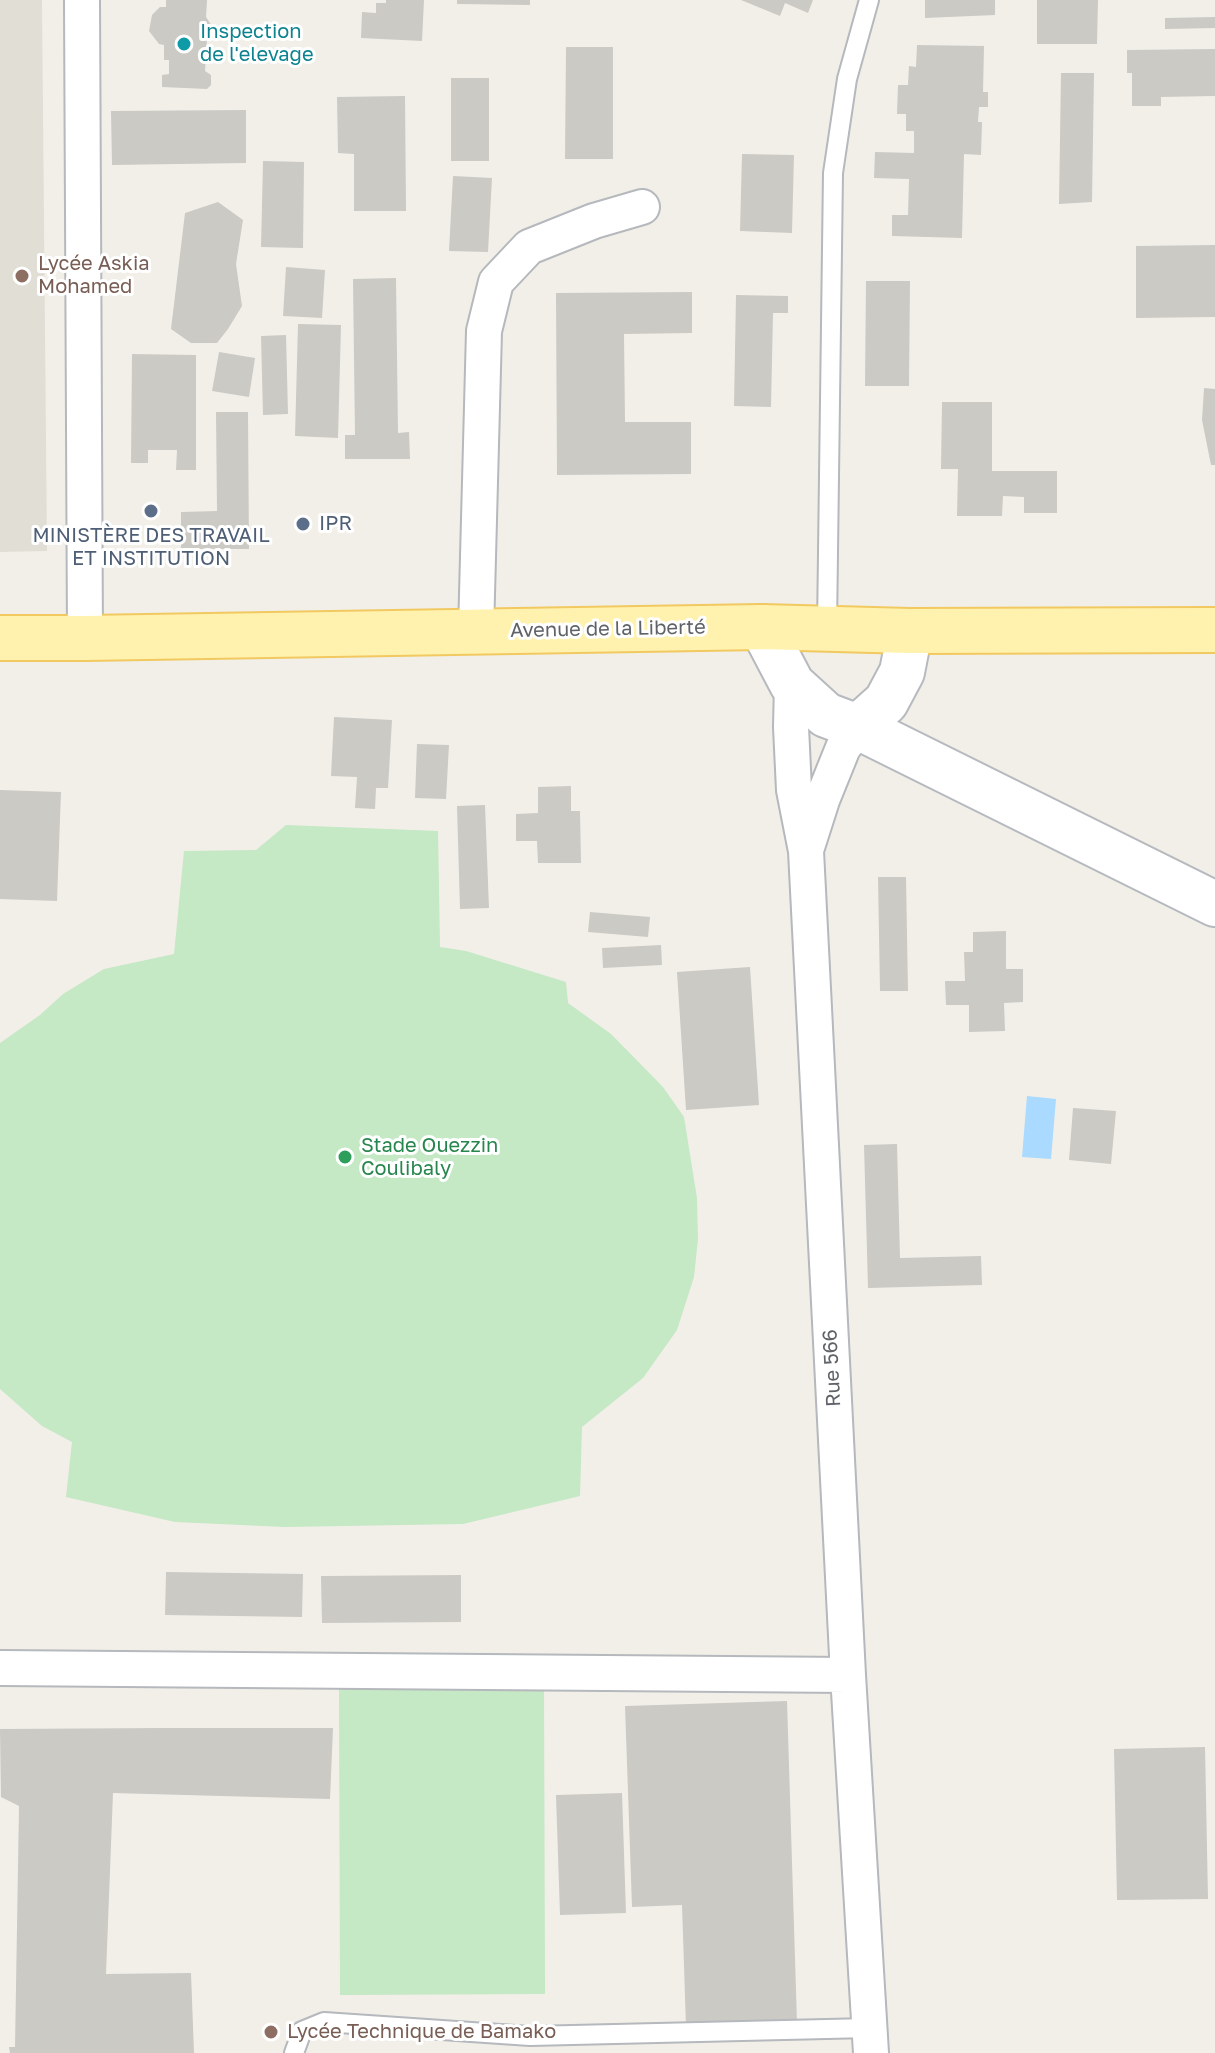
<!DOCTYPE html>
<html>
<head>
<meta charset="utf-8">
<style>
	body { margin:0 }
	canvas { display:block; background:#f1efe8 }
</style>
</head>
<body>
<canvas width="1215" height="2053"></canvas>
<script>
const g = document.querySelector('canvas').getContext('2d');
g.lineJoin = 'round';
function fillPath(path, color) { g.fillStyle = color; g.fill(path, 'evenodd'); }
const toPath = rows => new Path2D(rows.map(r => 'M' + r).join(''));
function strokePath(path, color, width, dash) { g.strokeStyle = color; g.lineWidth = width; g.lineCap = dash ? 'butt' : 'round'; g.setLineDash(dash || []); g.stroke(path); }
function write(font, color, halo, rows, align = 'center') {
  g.font = font + ' "Golos Text",sans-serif'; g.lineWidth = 6; g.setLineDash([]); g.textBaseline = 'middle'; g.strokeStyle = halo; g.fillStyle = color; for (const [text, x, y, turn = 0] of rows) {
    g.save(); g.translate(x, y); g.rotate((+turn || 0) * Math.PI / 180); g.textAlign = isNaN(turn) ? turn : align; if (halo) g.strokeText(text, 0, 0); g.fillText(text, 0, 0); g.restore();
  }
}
fillPath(toPath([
	[0,0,42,0,47,551,0,552]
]), '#e1ded6');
fillPath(toPath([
	[286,825,438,831,440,947,466,951,566,982,568,1003,611,1034,663,1087,684,1117,697,1198,698,1239,694,1277,677,1330,643,1378,582,1427,580,1496,463,1524,285,1527,175,1522,66,1497,72,1442,42,1426,0,1389,0,1043,40,1015,63,994,104,969,174,954,184,851,256,850],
	[544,1684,545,1994,340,1995,339,1685]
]), '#c5e8c5');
fillPath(toPath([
	[1027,1096,1056,1099,1051,1159,1022,1157]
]), '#aadaff');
fillPath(toPath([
	[166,0,207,0,206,17,212,26,211,32,207,38,205,71,211,75,211,85,207,89,162,87,162,75,169,74,169,60,164,60,164,45,159,44,149,31,152,15,160,7,166,7],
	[386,0,424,0,422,41,361,38,362,12,376,13,376,3,386,3],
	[457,0,530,0,530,5,457,4],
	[741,0,813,0,808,13,785,3,780,16],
	[925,0,995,0,995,15,925,18],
	[1037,0,1098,0,1097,44,1037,44],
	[1215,17,1215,28,1165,29,1165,18],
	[917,45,984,46,983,92,988,92,988,107,979,107,978,122,982,122,981,155,964,154,962,238,892,236,892,215,908,215,909,179,874,178,875,152,914,153,914,131,906,131,906,114,897,114,898,85,908,85,909,66,916,67],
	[566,47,613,47,613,159,565,159],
	[1215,49,1215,96,1161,97,1161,106,1132,106,1132,73,1127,73,1127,50],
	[1061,73,1094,73,1092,202,1059,204],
	[451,78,489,78,489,161,451,161],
	[405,96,406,211,354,211,354,154,338,153,337,97],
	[246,110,246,163,112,165,111,111],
	[742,154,794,155,792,233,740,231],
	[263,161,304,162,303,248,261,247],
	[453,176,492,178,488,252,449,251],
	[218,202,243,220,236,264,242,306,228,329,217,343,191,343,171,329,185,213],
	[1215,245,1215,317,1136,318,1136,246],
	[286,267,325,270,322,318,283,316],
	[396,278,398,433,409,432,410,459,345,459,345,435,355,435,353,279],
	[866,281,910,281,909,386,865,386],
	[692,292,692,333,624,334,625,422,691,422,691,474,557,475,556,293],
	[736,295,788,296,788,313,773,313,771,407,734,406],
	[298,324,341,325,338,438,295,436],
	[286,335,288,414,263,415,261,336],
	[219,352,255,358,249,397,212,391],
	[132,354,196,355,196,470,176,470,177,450,148,450,148,463,131,463],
	[1204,388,1215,389,1215,465,1211,465,1202,420],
	[942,402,992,402,992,471,1057,471,1057,513,1024,513,1024,497,1003,496,1002,516,957,516,958,469,941,469],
	[216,412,248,412,249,549,181,549,181,512,217,511],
	[334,717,392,720,388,788,376,788,375,809,355,808,357,777,331,776],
	[417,744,449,745,446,799,415,798],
	[571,786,571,811,580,811,581,863,538,863,537,841,516,841,516,814,538,813,538,787],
	[0,790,61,792,57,901,0,899],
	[485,805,489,908,460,909,457,806],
	[878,877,906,877,908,991,880,991],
	[590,912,650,917,648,937,588,932],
	[1006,931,1006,969,1023,969,1023,1002,1004,1003,1005,1031,969,1032,969,1005,946,1005,945,981,965,981,964,952,973,952,973,932],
	[661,945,662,965,603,968,602,948],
	[750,967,759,1105,686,1110,677,972],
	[1073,1108,1116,1111,1111,1164,1069,1160],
	[897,1144,900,1258,981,1256,982,1285,868,1288,864,1145],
	[166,1572,303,1574,302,1617,165,1615],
	[461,1575,461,1622,322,1623,321,1576],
	[787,1701,797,2023,686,2027,682,1905,632,1907,625,1706],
	[164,1728,333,1728,330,1799,113,1793,106,1974,191,1973,194,2053,10,2053,9,2047,15,2047,19,1806,1,1797,0,1729],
	[1205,1747,1208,1899,1117,1900,1114,1749],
	[622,1793,626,1913,560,1915,556,1795]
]), '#cccac5');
const lane = toPath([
	[827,628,833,173,847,79,869,0],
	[294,2053,302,2031,324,2022,530,2036,869,2028]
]);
const street = toPath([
	[82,0,85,638],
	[476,632,484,331,496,282,529,247,594,221,642,207],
	[792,684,791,727,794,790,806,851,848,1675,871,2053],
	[807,847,822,800,843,748,858,727],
	[0,1668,848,1675]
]);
const secondary = toPath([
	[762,627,792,684,826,715,858,727,1215,904],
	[858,727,886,702,902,672,910,631]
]);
const primary = toPath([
	[0,638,85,638,762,627,910,631,1215,630]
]);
strokePath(lane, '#b5b8bc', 22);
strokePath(street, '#b5b8bc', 38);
strokePath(secondary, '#b6babf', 48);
strokePath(primary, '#f2c960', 48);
strokePath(lane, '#fff', 18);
strokePath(street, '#fff', 34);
strokePath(secondary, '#fff', 44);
strokePath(primary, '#fff2af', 44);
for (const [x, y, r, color] of [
	[184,44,8,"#0f9aa8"],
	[22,276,8,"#8d6e63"],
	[151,511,8,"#5c6f8a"],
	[303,524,8,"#5c6f8a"],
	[345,1157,8,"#2e9e5b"],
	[271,2032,8,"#8d6e63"]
]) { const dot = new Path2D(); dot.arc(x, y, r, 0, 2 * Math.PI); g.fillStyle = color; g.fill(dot); strokePath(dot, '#fff', 3); }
write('20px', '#0d838f', '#fff', [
	["Inspection",200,32],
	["de l'elevage",200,55]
], 'left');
write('20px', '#785e54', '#fff', [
	["Lycée Askia",38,264],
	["Mohamed",38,287],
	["Lycée Technique de Bamako",287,2032]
], 'left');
write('20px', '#4e5e75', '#fff', [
	["IPR",319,524],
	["MINISTÈRE DES TRAVAIL",151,536,"center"],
	["ET INSTITUTION",151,559,"center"]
], 'left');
write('20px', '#5f6368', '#fff', [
	["Avenue de la Liberté",608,629,-1],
	["Rue 566",832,1368,-93]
]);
write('20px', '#27864d', '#fff', [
	["Stade Ouezzin",361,1146],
	["Coulibaly",361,1169]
], 'left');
</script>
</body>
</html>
